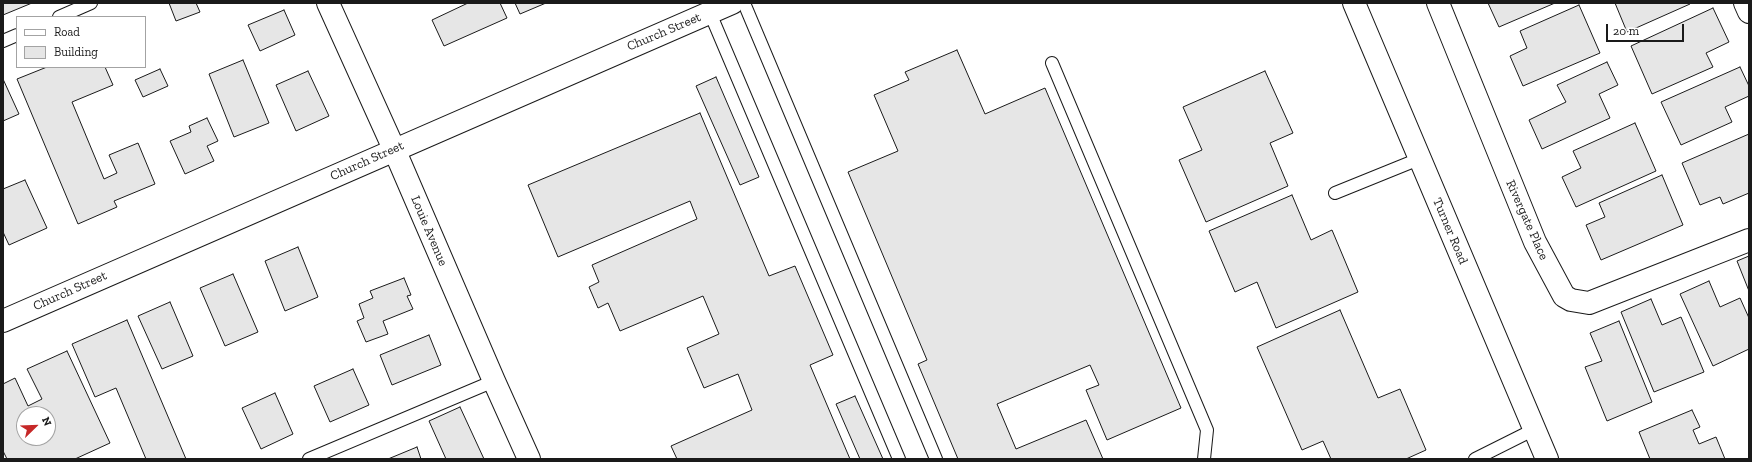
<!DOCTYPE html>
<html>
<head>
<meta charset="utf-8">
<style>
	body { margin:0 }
	#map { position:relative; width:1752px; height:462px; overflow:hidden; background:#fff; font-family:"Zilla Slab",serif }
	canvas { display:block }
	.frame { position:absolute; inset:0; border:4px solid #1a1a1a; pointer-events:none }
	.legend { position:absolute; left:16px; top:16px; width:130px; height:52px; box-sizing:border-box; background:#fff; border:1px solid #a3a3a3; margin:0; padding:5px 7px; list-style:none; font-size:12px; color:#1a1a1a }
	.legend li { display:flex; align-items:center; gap:8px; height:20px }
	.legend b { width:20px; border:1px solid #a3a3a3 }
	.north { position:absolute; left:16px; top:406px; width:40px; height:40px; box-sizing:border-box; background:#fff; border:1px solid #a3a3a3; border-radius:50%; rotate:67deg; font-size:11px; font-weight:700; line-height:16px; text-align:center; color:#1a1a1a }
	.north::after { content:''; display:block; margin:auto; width:14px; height:18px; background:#c62828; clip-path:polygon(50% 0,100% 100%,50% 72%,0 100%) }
	.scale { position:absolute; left:1606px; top:24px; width:78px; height:18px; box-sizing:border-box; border:2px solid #1a1a1a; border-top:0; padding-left:5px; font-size:12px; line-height:14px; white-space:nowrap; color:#1a1a1a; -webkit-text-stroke:3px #fff; paint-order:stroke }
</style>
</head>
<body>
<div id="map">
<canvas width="1752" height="462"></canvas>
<div class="frame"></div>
<ul class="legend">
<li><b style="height:5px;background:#fff"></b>Road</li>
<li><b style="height:11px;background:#e6e6e6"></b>Building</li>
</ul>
<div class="north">N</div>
<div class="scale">20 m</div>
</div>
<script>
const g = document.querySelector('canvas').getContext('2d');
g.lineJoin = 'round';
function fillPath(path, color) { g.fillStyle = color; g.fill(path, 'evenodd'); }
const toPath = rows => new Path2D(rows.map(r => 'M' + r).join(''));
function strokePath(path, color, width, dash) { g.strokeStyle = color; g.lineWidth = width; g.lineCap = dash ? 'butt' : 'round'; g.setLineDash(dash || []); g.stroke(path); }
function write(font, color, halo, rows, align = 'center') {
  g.font = font + ' "Zilla Slab",serif'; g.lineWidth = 3; g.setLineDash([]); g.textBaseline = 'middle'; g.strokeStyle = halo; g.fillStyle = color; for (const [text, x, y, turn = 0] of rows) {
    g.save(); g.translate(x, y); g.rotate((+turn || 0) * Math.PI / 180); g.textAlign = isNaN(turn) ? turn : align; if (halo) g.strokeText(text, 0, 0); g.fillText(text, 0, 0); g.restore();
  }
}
const building = toPath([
	[3,3,32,3,3,15,3,3],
	[169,3,196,3,200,12,176,21,169,3],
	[468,3,500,3,507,18,444,46,432,20,468,3],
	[515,3,546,3,520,14,515,3],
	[1488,3,1555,3,1499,27,1488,3],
	[1615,3,1690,3,1690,4,1627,32,1615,3],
	[1579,5,1600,53,1523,86,1510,56,1527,48,1520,31,1579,5],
	[1713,8,1729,42,1706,53,1713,67,1652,94,1631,46,1713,8],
	[284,10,295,35,260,51,248,25,284,10],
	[957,50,985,114,1045,88,1181,408,1107,440,1086,390,1099,385,1090,365,997,404,1016,449,1086,420,1103,459,958,459,918,364,927,360,848,172,898,151,874,95,909,80,905,72,957,50],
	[243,60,269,123,234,137,209,74,243,60],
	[1607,62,1618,85,1599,94,1610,118,1542,149,1529,120,1566,102,1557,85,1607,62],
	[47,67,105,67,113,85,72,102,104,179,117,173,109,155,138,143,155,184,114,201,117,207,78,224,17,79,47,67],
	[1740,67,1749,86,1749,96,1725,107,1732,122,1681,145,1661,102,1740,67],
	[160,69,168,86,143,97,135,80,160,69],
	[308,71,329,116,296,131,276,85,308,71],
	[1265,71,1293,133,1270,143,1288,186,1206,222,1179,160,1202,150,1183,107,1265,71],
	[716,77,759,177,740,185,696,86,716,77],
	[3,79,19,114,3,121,3,79],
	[700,113,769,276,795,266,833,355,810,365,850,459,677,459,671,446,752,410,738,374,704,388,687,348,719,334,703,296,620,331,608,303,598,308,589,287,599,282,592,265,697,219,690,201,558,257,528,185,700,113],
	[207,118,218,141,207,146,214,161,185,174,170,141,191,132,189,126,207,118],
	[1635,123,1656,171,1576,207,1562,177,1581,168,1573,151,1635,123],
	[1749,134,1749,193,1723,204,1720,197,1700,205,1682,163,1749,134],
	[1662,175,1683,225,1601,260,1586,225,1605,217,1599,203,1662,175],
	[25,180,47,228,9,245,3,232,3,189,25,180],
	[1292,195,1311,240,1332,230,1358,292,1276,328,1257,282,1235,292,1209,231,1292,195],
	[298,247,318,297,285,311,265,261,298,247],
	[1749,256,1749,291,1737,261,1749,256],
	[233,274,258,332,225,346,200,288,233,274],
	[404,278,411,295,407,296,413,309,383,321,388,334,366,342,357,321,364,318,359,304,373,298,370,291,404,278],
	[1709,281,1720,307,1740,298,1749,318,1749,349,1713,366,1680,294,1709,281],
	[1651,299,1662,325,1681,317,1704,372,1654,392,1621,312,1651,299],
	[170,302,193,356,162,369,138,316,170,302],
	[1340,310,1378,398,1400,389,1426,450,1406,459,1331,459,1323,441,1302,450,1257,347,1340,310],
	[127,320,186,459,146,459,116,388,95,397,72,344,127,320],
	[1619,321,1652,402,1607,421,1585,367,1602,361,1590,333,1619,321],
	[429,335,441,365,392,385,380,355,429,335],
	[67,351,110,443,75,459,7,459,3,451,3,384,15,378,28,406,42,399,27,369,67,351],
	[24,414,48,414,48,438,24,438,24,414],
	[353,369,369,405,330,422,314,386,353,369],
	[275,393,293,434,261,449,242,408,275,393],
	[855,396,883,459,860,459,836,404,855,396],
	[460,407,484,459,446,459,429,421,460,407],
	[1692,410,1700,427,1693,430,1699,444,1716,437,1725,459,1650,459,1639,432,1692,410],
	[417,447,421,459,388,459,417,447]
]);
fillPath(building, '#e6e6e6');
strokePath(building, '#1a1a1a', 1);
const service = toPath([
	[744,3,936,459],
	[710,13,899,459],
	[59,17,91,3],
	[3,41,17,35],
	[1052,63,1207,430,1204,459],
	[1335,193,1419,159],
	[309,459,494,381],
	[1475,459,1535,429]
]);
const minor = toPath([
	[328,3,394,149,494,381,529,459],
	[1438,3,1535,242,1564,296,1571,300,1589,303,1749,240],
	[1745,3,1749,12]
]);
const tertiary = toPath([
	[3,321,732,3]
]);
const secondary = toPath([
	[1354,3,1547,459]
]);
strokePath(service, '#1a1a1a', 14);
strokePath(minor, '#1a1a1a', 24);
strokePath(tertiary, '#1a1a1a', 24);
strokePath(secondary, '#1a1a1a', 24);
strokePath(service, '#fff', 12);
strokePath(minor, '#fff', 22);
strokePath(tertiary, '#fff', 22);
strokePath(secondary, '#fff', 22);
write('13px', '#1a1a1a', '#fff', [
	["Church Street",664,32,-23],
	["Church Street",367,161,-24],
	["Rivergate Place",1527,220,66],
	["Louie Avenue",429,231,67],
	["Turner Road",1450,231,67],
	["Church Street",70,291,-24]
]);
</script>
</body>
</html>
